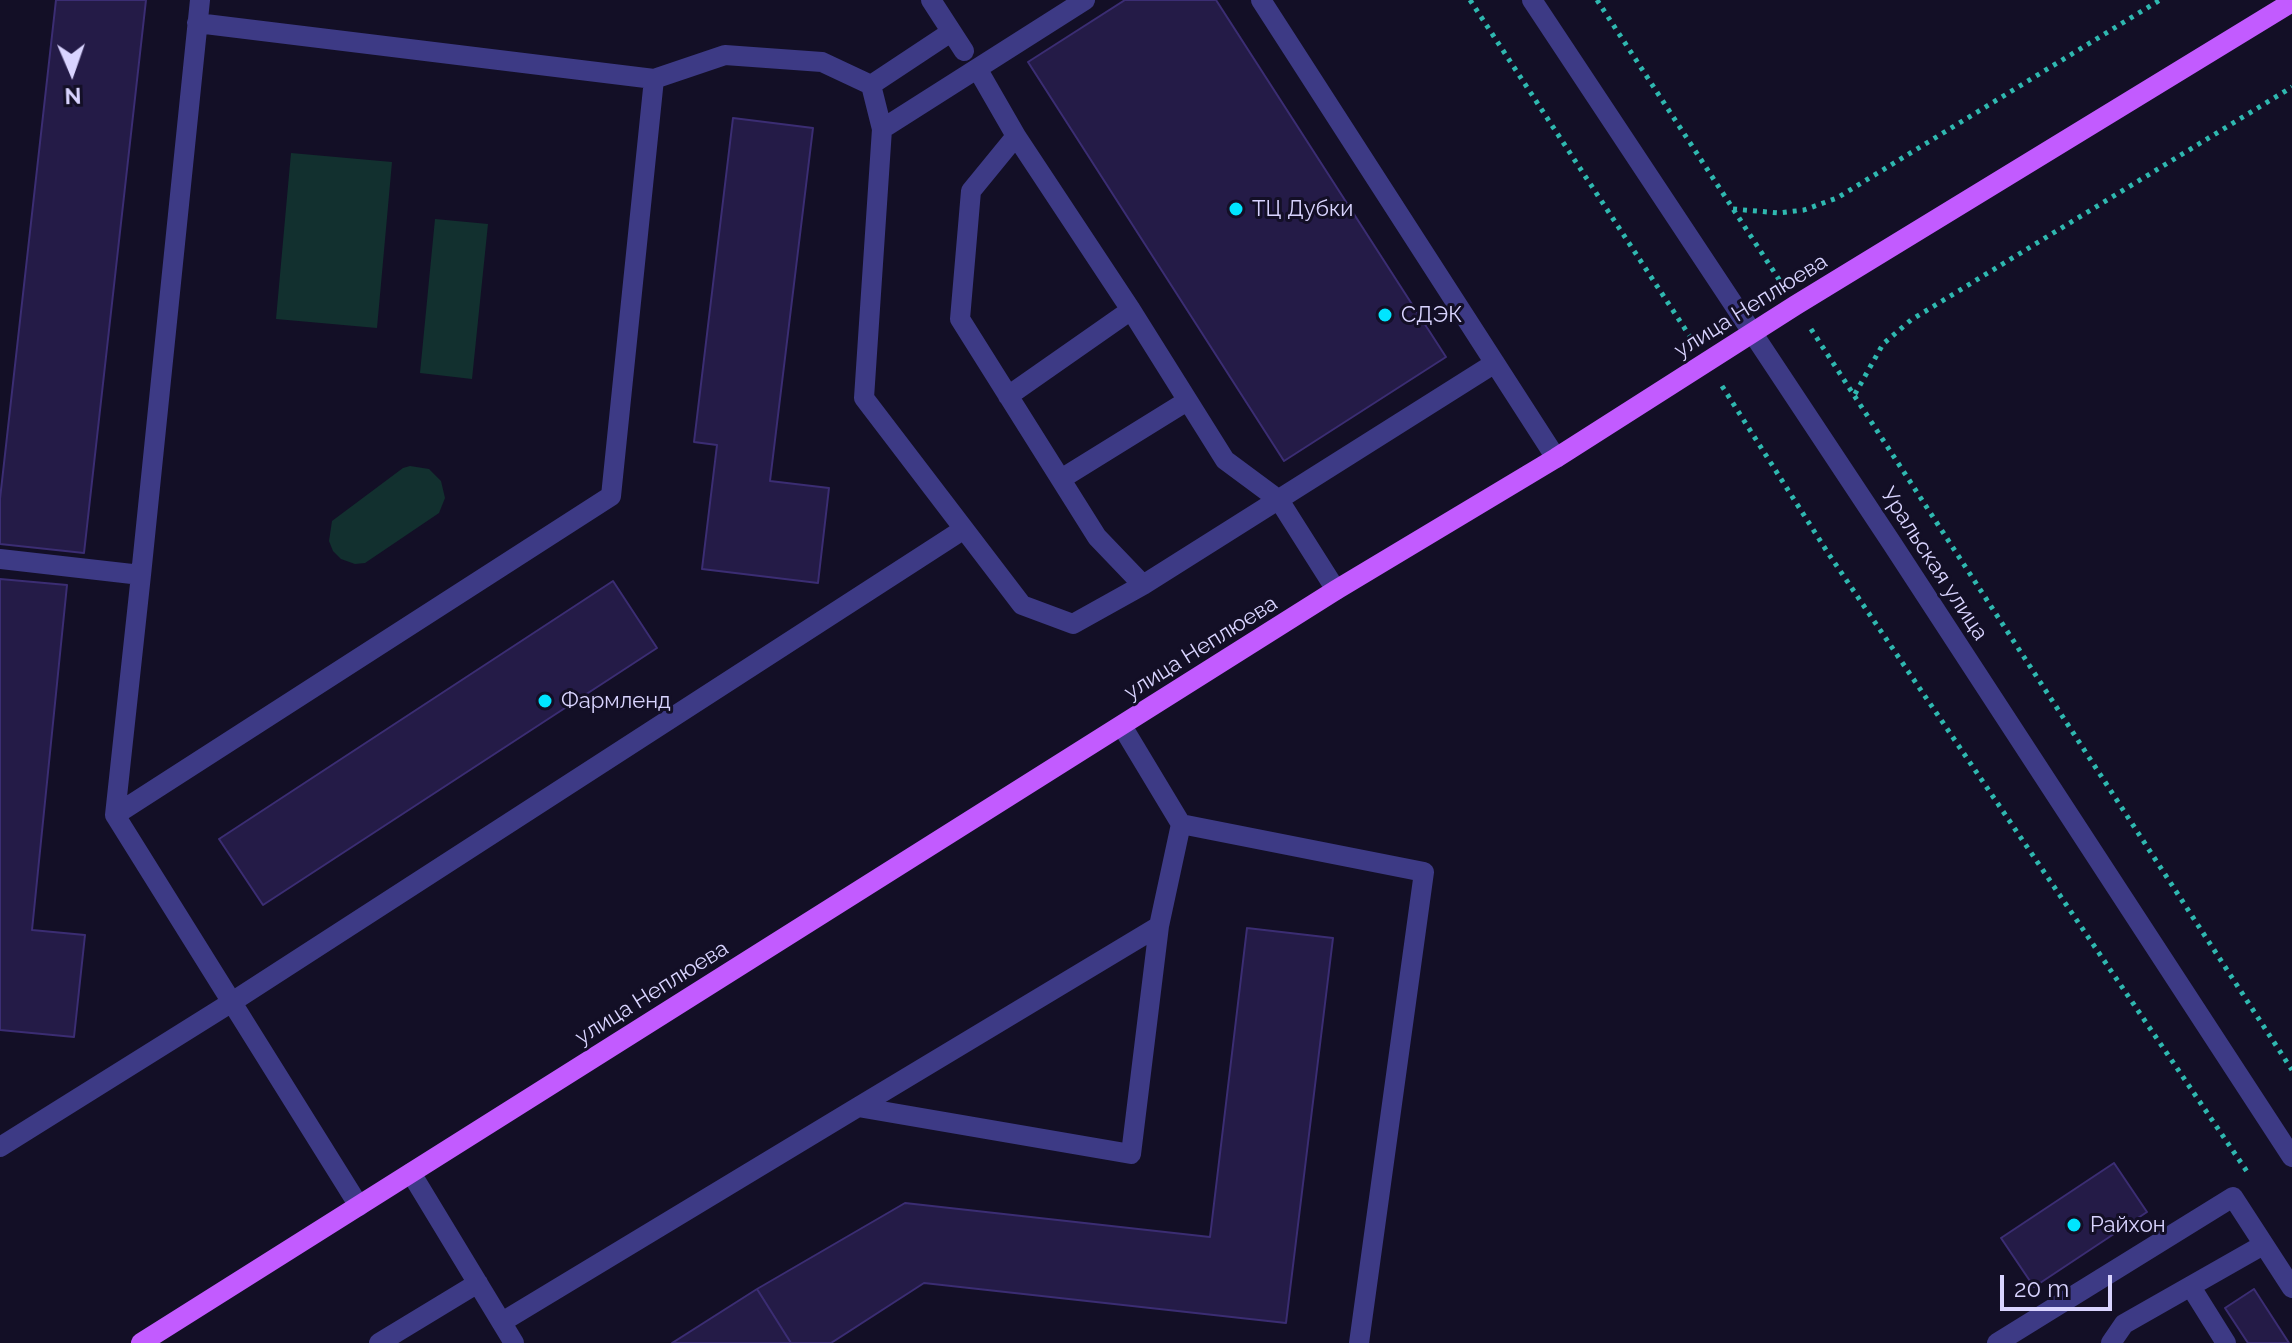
<!DOCTYPE html>
<html>
<head>
<meta charset="utf-8">
<style>
	body { margin:0 }
	#map { position:relative; width:2292px; height:1343px; overflow:hidden; background:#130f26; font-family:Raleway,sans-serif }
	canvas { display:block }
	.north { position:absolute; left:32px; top:32px; width:80px; height:80px; -webkit-text-stroke:6px #130f26; paint-order:stroke; rotate:178deg; font-size:22px; font-weight:700; line-height:32px; text-align:center; color:#d9d4ff }
	.north::after { content:''; display:block; margin:auto; width:28px; height:36px; background:#d9d4ff; clip-path:polygon(50% 0,100% 100%,50% 72%,0 100%) }
	.scale { position:absolute; left:2000px; top:1275px; width:112px; height:36px; box-sizing:border-box; border:4px solid #d9d4ff; border-top:0; padding-left:10px; font-size:24px; line-height:28px; white-space:nowrap; color:#d9d4ff; -webkit-text-stroke:6px #130f26; paint-order:stroke }
</style>
</head>
<body>
<div id="map">
<canvas width="2292" height="1343"></canvas>
<div class="north">N</div>
<div class="scale">20 m</div>
</div>
<script>
const g = document.querySelector('canvas').getContext('2d');
g.lineJoin = 'round';
function fillPath(path, color) { g.fillStyle = color; g.fill(path, 'evenodd'); }
const toPath = rows => new Path2D(rows.map(r => 'M' + r).join(''));
function strokePath(path, color, width, dash) { g.strokeStyle = color; g.lineWidth = width; g.lineCap = dash ? 'butt' : 'round'; g.setLineDash(dash || []); g.stroke(path); }
function write(font, color, halo, rows, align = 'center') {
  g.font = font + ' Raleway,sans-serif'; g.lineWidth = 6; g.setLineDash([]); g.textBaseline = 'middle'; g.strokeStyle = halo; g.fillStyle = color; for (const [text, x, y, turn = 0] of rows) {
    g.save(); g.translate(x, y); g.rotate((+turn || 0) * Math.PI / 180); g.textAlign = isNaN(turn) ? turn : align; if (halo) g.strokeText(text, 0, 0); g.fillText(text, 0, 0); g.restore();
  }
}
fillPath(toPath([
	[291,153,392,162,377,328,276,319],
	[435,219,488,224,472,379,420,373],
	[410,466,429,469,441,481,445,498,439,513,365,563,355,564,341,559,333,551,329,541,332,521,403,468]
]), '#12302f');
const building = toPath([
	[56,0,146,0,84,553,0,544,0,499,56,0],
	[1125,0,1216,0,1446,357,1284,461,1028,62,1125,0],
	[733,118,813,128,770,481,829,488,818,583,702,569,717,445,694,442,733,118],
	[0,579,67,585,32,930,85,935,74,1037,0,1030,0,579],
	[613,581,657,648,263,905,219,839,613,581],
	[1247,928,1333,938,1286,1323,924,1283,831,1343,791,1343,757,1289,905,1203,1210,1237,1247,928],
	[2114,1163,2147,1212,2034,1287,2001,1238,2114,1163],
	[757,1289,791,1343,672,1343,757,1289],
	[2254,1289,2289,1343,2248,1343,2225,1308,2254,1289]
]);
fillPath(building, '#241b47');
strokePath(building, '#3b2d73', 2);
strokePath(toPath([
	[1470,0,1691,338],
	[1597,0,1780,281],
	[1733,209,1779,213,1804,210,1837,198,2160,0],
	[1811,329,2292,1070],
	[1722,386,1828,553,2248,1173],
	[1855,394,1883,344,1911,320,2292,87]
]), '#2fb8b0', 5, [4, 6]);
strokePath(toPath([
	[931,0,964,51],
	[1261,0,1556,458],
	[1532,0,1893,545,2292,1157],
	[197,23,654,79],
	[978,70,1016,136,1131,310,1225,460,1279,500,1336,590],
	[871,85,951,32],
	[882,129,1085,0],
	[1016,136,971,191,960,319,1097,537,1143,585],
	[1008,396,1131,310],
	[1061,479,1187,401],
	[0,559,141,575,115,815,359,1206],
	[141,575,200,0],
	[115,815,611,496,654,79,725,55,822,62,871,85,882,129,864,398,1022,605,1073,624,1143,585,1495,363],
	[1181,824,1424,872,1359,1343],
	[858,1107,1159,926],
	[0,1147,232,1002,964,529],
	[411,1173,514,1343],
	[2191,1287,2226,1343],
	[502,1322,858,1107,1131,1154,1159,926,1181,824,1122,726],
	[379,1343,478,1283],
	[1997,1343,2233,1197,2292,1288],
	[2111,1343,2124,1324,2263,1245]
]), '#3d3a85', 20);
strokePath(toPath([
	[141,1343,1336,590,1556,458,1796,305,2292,2]
]), '#c25bff', 20);
for (const [x, y, r, color] of [
	[1236,209,8,"#00e5ff"],
	[1385,315,8,"#00e5ff"],
	[545,701,8,"#00e5ff"],
	[2074,1225,8,"#00e5ff"]
]) { const dot = new Path2D(); dot.arc(x, y, r, 0, 2 * Math.PI); g.fillStyle = color; g.fill(dot); strokePath(dot, '#130f26', 3); }
write('22px', '#d9d4ff', '#130f26', [
	["ТЦ Дубки",1252,209],
	["СДЭК",1401,315],
	["Фармленд",561,701],
	["Райхон",2090,1225]
], 'left');
write('22px', '#d9d4ff', '#130f26', [
	["улица Неплюева",1751,306,-32],
	["Уральская улица",1934,564,57],
	["улица Неплюева",1201,648,-32],
	["улица Неплюева",652,993,-32]
]);
</script>
</body>
</html>
